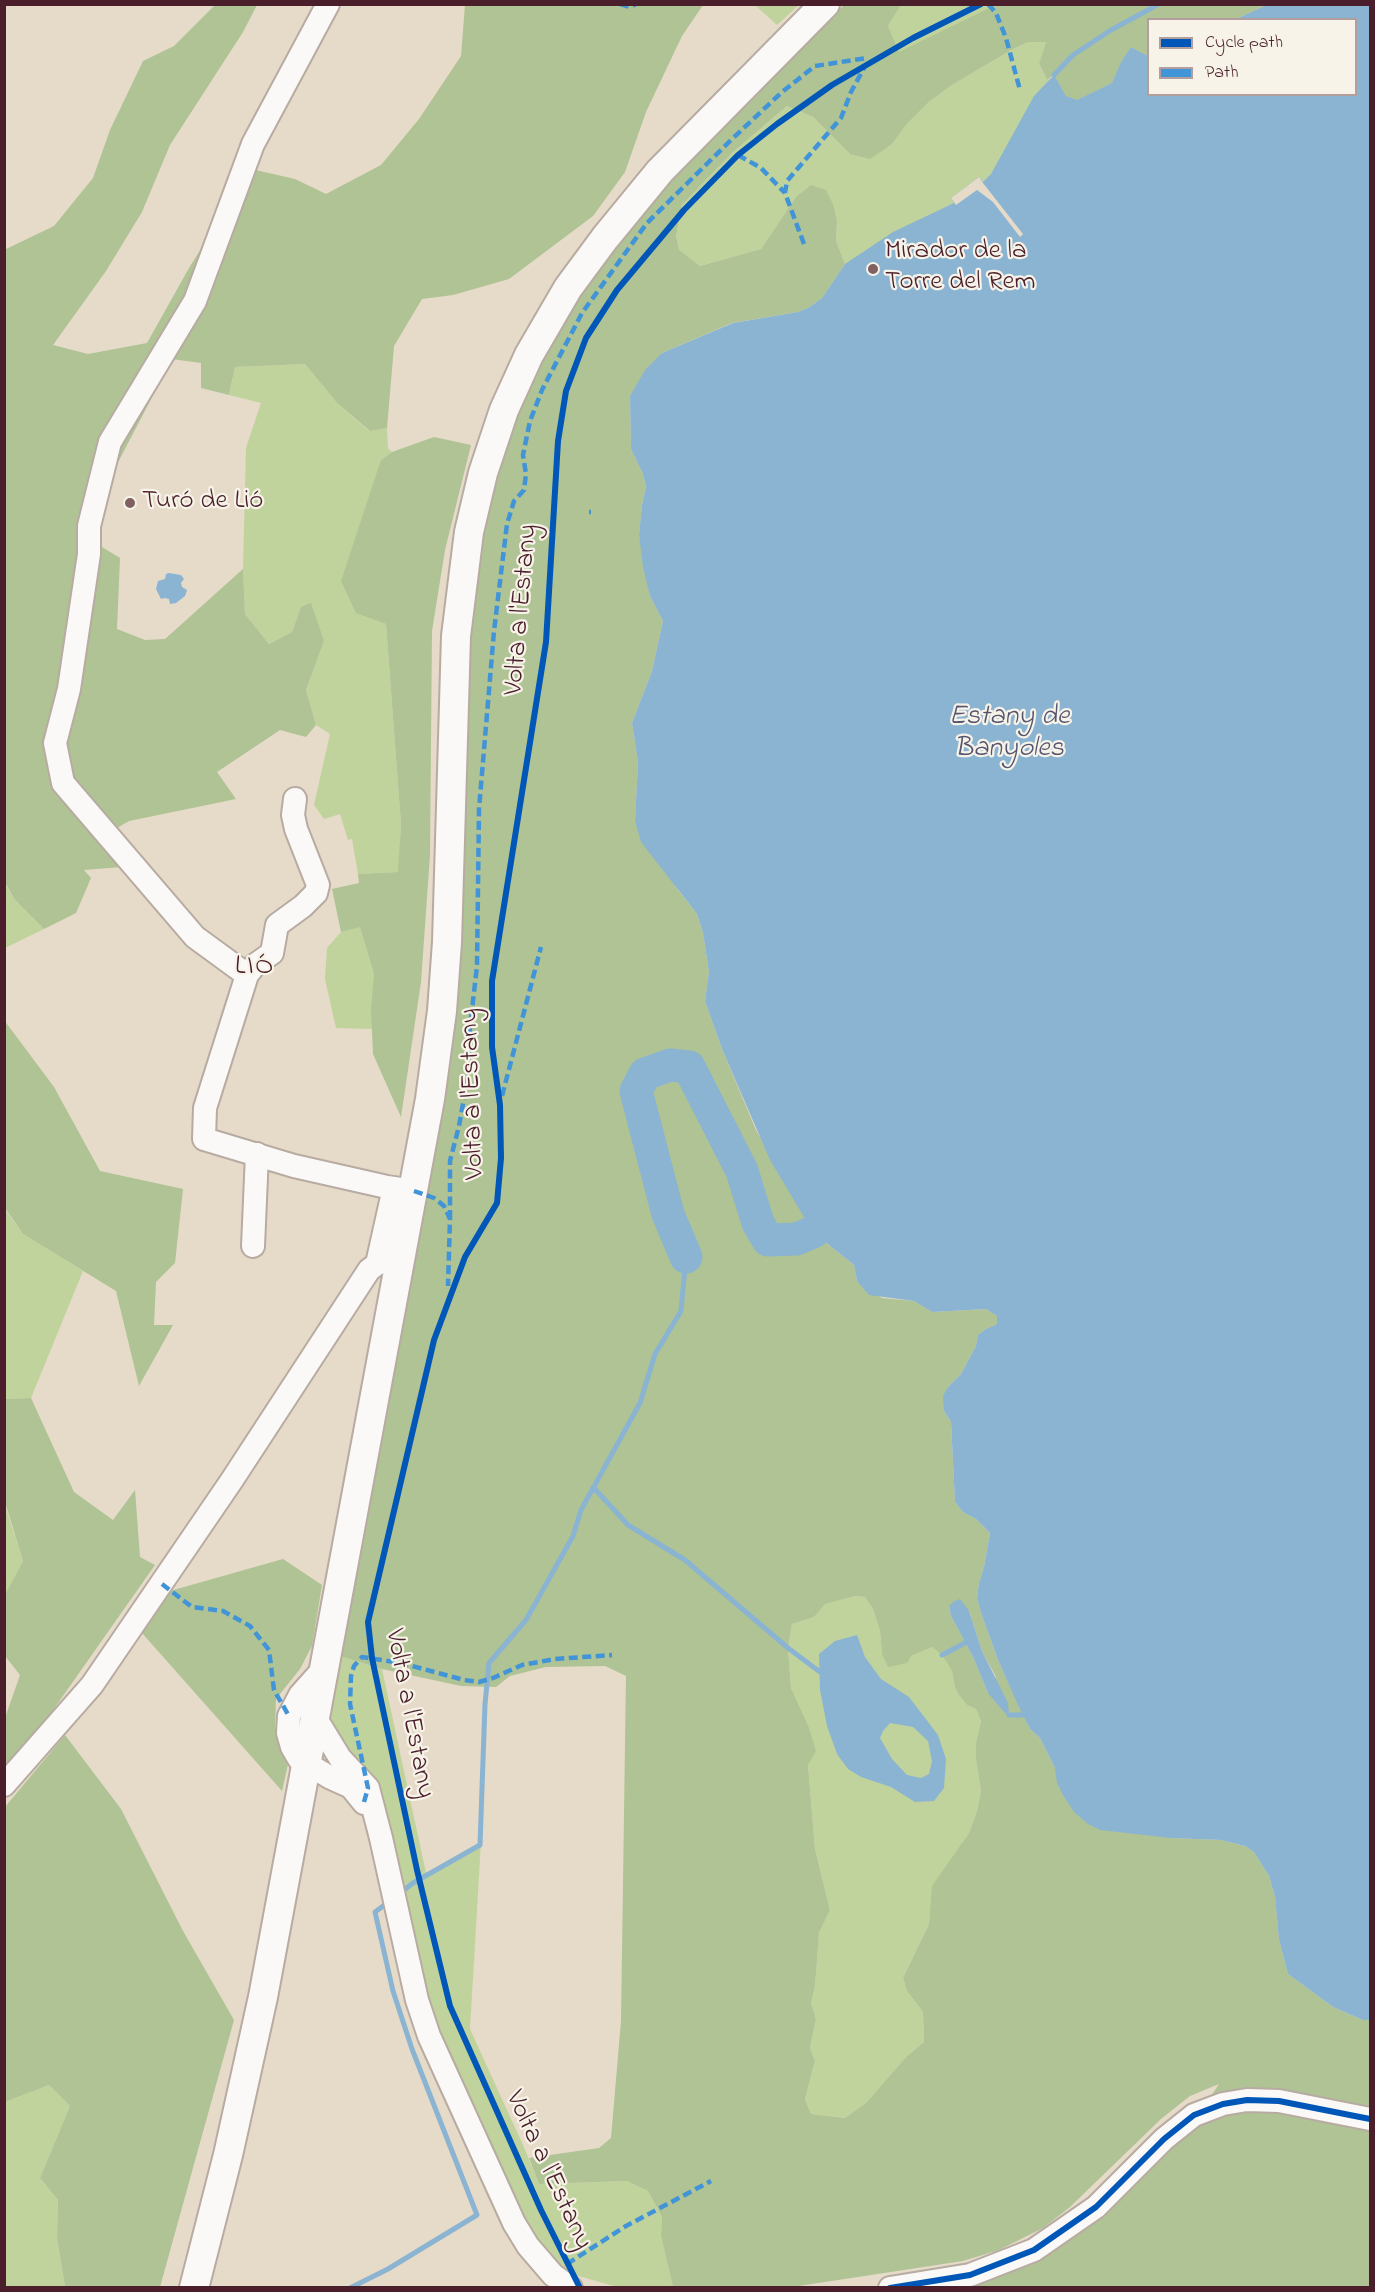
<!DOCTYPE html>
<html>
<head>
<meta charset="utf-8">
<style>
	body { margin:0 }
	#map { position:relative; width:1375px; height:2292px; overflow:hidden; background:#e6dac9; font-family:"Indie Flower",sans-serif }
	canvas { display:block }
	.frame { position:absolute; inset:0; border:6px solid #4a1f2b; pointer-events:none }
	.legend { position:absolute; left:1147px; top:18px; width:210px; height:78px; box-sizing:border-box; background:#f7f3e8; border:2px solid #b29e9c; margin:0; padding:8px 10px; list-style:none; font-size:18px; color:#4a1f2b }
	.legend li { display:flex; align-items:center; gap:12px; height:30px }
	.legend b { width:30px; border:2px solid #b29e9c }
</style>
</head>
<body>
<div id="map">
<canvas width="1375" height="2292"></canvas>
<div class="frame"></div>
<ul class="legend">
<li><b style="height:8px;background:#0057b8"></b>Cycle path</li>
<li><b style="height:8px;background:#4194d7"></b>Path</li>
</ul>
</div>
<script>
const g = document.querySelector('canvas').getContext('2d');
g.lineJoin = 'round';
function fillPath(path, color) { g.fillStyle = color; g.fill(path, 'evenodd'); }
const toPath = rows => new Path2D(rows.map(r => 'M' + r).join(''));
function strokePath(path, color, width, dash) { g.strokeStyle = color; g.lineWidth = width; g.lineCap = dash ? 'butt' : 'round'; g.setLineDash(dash || []); g.stroke(path); }
function write(font, color, halo, rows, align = 'center') {
  g.font = font + ' "Indie Flower",sans-serif'; g.lineWidth = 4.5; g.setLineDash([]); g.textBaseline = 'middle'; g.strokeStyle = halo; g.fillStyle = color; for (const [text, x, y, turn = 0] of rows) {
    g.save(); g.translate(x, y); g.rotate((+turn || 0) * Math.PI / 180); g.textAlign = isNaN(turn) ? turn : align; if (halo) g.strokeText(text, 0, 0); g.fillText(text, 0, 0); g.restore();
  }
}
fillPath(toPath([
	[755,5,799,5,777,25],
	[901,5,995,5,899,53,888,26],
	[1028,42,1046,42,1039,65,1047,80,1131,47,1148,56,1148,94,1018,228,979,177,954,202,986,248,845,264,836,241,837,221,796,197,761,249,700,266,679,251,676,236,682,205,733,152,787,106,813,117,850,154,892,144,906,125,930,101,952,85,1013,49],
	[305,364,337,403,369,431,387,428,388,448,392,452,381,460,356,612,386,624,401,824,399,872,358,874,352,839,348,840,340,814,324,819,314,805,330,734,316,725,306,690,324,641,301,607,292,632,269,644,245,614,243,569,246,448,261,403,229,395,235,367],
	[4,883,15,900,44,929,5,948],
	[360,926,374,974,372,1029,336,1028,325,979,327,948,341,932],
	[4,1208,23,1234,83,1271,31,1398,5,1399],
	[4,1502,23,1561,5,1597,4,1597],
	[855,1596,865,1597,873,1609,880,1631,882,1654,911,1656,932,1647,942,1655,952,1671,955,1688,959,1695,967,1705,976,1709,981,1721,976,1742,976,1760,981,1791,977,1811,969,1833,933,1886,929,1924,903,1978,907,1991,923,2012,924,2042,906,2057,866,2103,845,2118,811,2114,805,2099,815,2061,810,2048,816,2019,811,2003,815,1986,819,1933,830,1910,815,1849,808,1765,808,1725,791,1688,788,1648,792,1624,814,1617,824,1604],
	[340,1656,382,1669,426,1873,481,1842,470,2029,523,2145,539,2184,627,2181,648,2191,662,2217,661,2236,673,2287,617,2287,568,2273,542,2247,522,2218,440,2038,345,1752,329,1721],
	[49,2085,70,2106,40,2178,58,2200,57,2238,65,2287,5,2288,5,2102]
]), '#c1d39c');
fillPath(toPath([
	[215,5,257,5,243,32,170,145,142,212,106,271,53,345,88,354,147,343,189,268,251,169,295,179,326,194,381,165,419,119,461,56,465,5,703,5,682,36,646,112,625,172,593,216,509,279,453,295,422,299,394,346,387,428,370,431,337,403,305,364,235,367,229,395,201,388,201,363,172,359,114,470,97,544,120,558,117,629,145,640,165,639,243,569,245,614,269,644,292,632,301,607,311,603,324,641,306,690,316,725,306,737,280,730,217,772,236,799,129,821,98,839,122,867,84,870,91,878,76,913,44,929,15,900,5,883,4,250,54,226,93,178,110,130,143,61,174,46],
	[844,5,901,5,888,26,899,52,995,5,1267,5,1236,19,1148,20,1148,56,1131,47,1121,62,1112,83,1077,100,1066,96,1054,75,1047,80,1039,64,1046,42,1028,42,1013,49,952,85,930,101,906,125,892,144,870,159,850,154,813,117,787,106,733,152,682,205,676,236,679,250,700,266,761,249,796,197,811,185,826,190,833,204,837,221,836,241,845,264,822,298,808,308,798,312,732,323,662,353,630,396,631,449,643,474,646,487,642,505,639,534,650,596,663,621,652,671,632,723,638,762,635,821,678,890,697,914,703,933,709,972,705,1001,722,1049,756,1130,813,1232,854,1265,857,1281,882,1298,914,1301,932,1312,986,1309,997,1316,997,1324,986,1329,978,1335,976,1346,961,1374,948,1387,944,1411,951,1422,955,1502,963,1512,976,1519,990,1533,984,1567,979,1583,977,1598,981,1613,998,1660,1030,1729,1040,1738,1055,1768,1171,1838,1221,1840,1245,1846,1254,1852,1269,1876,1275,1897,1279,1940,1288,1974,1333,2007,1363,2020,1370,2020,1370,2287,938,2287,999,2274,1195,2120,1219,2084,1190,2096,1161,2119,1070,2207,1043,2228,999,2250,963,2261,792,2287,673,2287,661,2236,662,2217,648,2191,627,2181,539,2184,529,2158,599,2148,611,2138,621,2021,626,1676,605,1666,546,1667,510,1676,496,1687,461,1686,382,1669,340,1656,399,1348,444,1102,470,637,483,534,497,477,517,415,541,361,580,296,615,247,670,180],
	[855,1596,865,1597,873,1609,880,1631,882,1654,888,1667,907,1663,911,1656,932,1647,942,1655,952,1671,955,1688,959,1695,967,1705,976,1709,981,1721,976,1742,976,1760,981,1791,977,1811,969,1833,932,1886,929,1924,903,1978,907,1991,923,2012,924,2042,906,2057,866,2103,845,2118,811,2114,805,2099,815,2061,810,2048,816,2019,811,2003,815,1986,819,1933,830,1910,815,1849,808,1765,816,1751,808,1725,791,1688,788,1648,792,1624,814,1617,825,1604],
	[949,1606,969,1611,982,1651,996,1677,988,1693,973,1657,951,1616],
	[434,437,471,445,445,550,432,631,430,855,421,982,401,1117,373,1054,371,1010,374,974,360,927,341,932,332,889,359,883,358,874,398,872,401,824,386,624,356,613,341,581,381,460,392,452],
	[4,1020,54,1087,100,1171,183,1189,175,1263,156,1282,154,1325,173,1325,139,1386,116,1291,23,1234,5,1208],
	[31,1398,74,1492,113,1520,135,1490,140,1557,155,1565,32,1740,5,1768,5,1718,20,1675,5,1656,4,1597,23,1561,5,1502,5,1399],
	[283,1559,322,1585,312,1646,300,1669,276,1699,275,1728,288,1764,282,1791,142,1633,170,1591],
	[65,1735,121,1809,183,1931,234,2020,160,2287,65,2287,57,2238,58,2200,40,2178,70,2106,49,2085,5,2102,5,1807]
]), '#afc394');
fillPath(toPath([
	[1267,5,1370,5,1370,2020,1363,2020,1333,2007,1288,1974,1279,1940,1275,1897,1269,1876,1254,1852,1245,1846,1221,1840,1171,1838,1100,1830,1088,1824,1074,1812,1063,1795,1057,1783,1055,1768,1040,1738,1030,1729,1019,1707,998,1660,981,1613,977,1598,979,1583,984,1567,990,1533,976,1519,963,1512,955,1502,951,1422,944,1411,943,1396,948,1387,961,1374,976,1346,978,1335,986,1329,997,1324,997,1316,986,1309,932,1312,914,1301,869,1295,857,1281,854,1265,813,1232,770,1160,722,1049,705,1001,709,972,703,933,697,914,641,842,635,821,638,762,632,723,652,671,663,621,650,596,643,567,639,534,642,505,646,487,643,474,631,449,630,396,645,370,662,353,733,323,798,312,808,308,822,298,845,264,893,232,954,203,951,198,979,177,983,182,991,174,1034,96,1054,75,1066,96,1077,100,1112,83,1121,62,1131,47,1148,56,1148,94,1356,94,1356,20,1236,19],
	[169,573,181,575,184,579,181,583,182,587,187,590,185,596,176,603,170,604,169,599,165,598,161,599,156,589,158,581,165,579,166,574],
	[960,1599,969,1611,982,1651,1008,1703,1009,1715,1005,1713,988,1693,973,1657,951,1616,949,1606,953,1602],
	[857,1635,865,1657,881,1679,909,1697,938,1735,946,1759,944,1788,934,1801,915,1802,891,1787,861,1777,848,1769,837,1754,827,1726,820,1690,819,1654,835,1641],
	[890,1723,913,1727,928,1741,932,1761,929,1774,921,1778,907,1775,892,1759,880,1738,883,1731]
]), '#8ab4d2');
fillPath(toPath([
	[979,177,983,183,1023,234,1020,237,993,202,977,190,956,205,951,198]
]), '#e6dac9');
strokePath(toPath([
	[1054,75,1073,55,1111,30,1159,4],
	[593,1487,628,1525,685,1560,788,1648,820,1672],
	[942,1655,965,1643],
	[1009,1715,1024,1715],
	[399,1894,413,1883,480,1845,485,1704,489,1663,526,1620,573,1536,581,1510,640,1403,655,1354,681,1311,686,1257],
	[350,2288,388,2269,477,2215,412,2049,393,1991,375,1912,390,1901]
]), '#8ab4d2', 5);
strokePath(toPath([
	[686,1257,668,1214,636,1091,645,1074,670,1065,689,1067,742,1171,758,1223,768,1240,797,1239,813,1232]
]), '#8ab4d2', 33);
const minor = toPath([
	[295,799,293,815,296,829,318,885,316,893,303,906,277,925,272,953,255,965,247,975,205,1108,204,1139,294,1166,387,1187,414,1191],
	[247,975,195,937,63,783,55,743,69,689,89,554,89,526,110,442,195,301,253,144,328,4],
	[253,1246,257,1154],
	[377,1264,394,1188],
	[325,1667,300,1695,289,1716,288,1733,292,1747,299,1759,331,1778,351,1787,364,1803],
	[315,1717,340,1758,368,1788,381,1838,417,2000,429,2036,514,2223,528,2246,553,2275,571,2288],
	[4,1785,92,1685,232,1480,369,1270,377,1264,402,1254],
	[890,2288,970,2275,1034,2250,1096,2207,1164,2139,1194,2115,1223,2104,1247,2100,1279,2101,1370,2119]
]);
const major = toPath([
	[194,2288,228,2155,263,1997,430,1099,442,1011,447,942,456,636,469,532,483,473,504,410,529,355,568,288,605,238,660,171,825,4]
]);
strokePath(minor, '#b7aba2', 26);
strokePath(major, '#b7aba2', 32);
strokePath(minor, '#fbf9f7', 22);
strokePath(major, '#fbf9f7', 28);
strokePath(toPath([
	[620,4,630,7,636,4],
	[988,4,996,13,1006,38,1020,90],
	[738,155,761,168,785,193],
	[804,244,785,193,787,181,841,118,851,92,864,68],
	[589,512,591,512],
	[502,1096,541,947],
	[414,1191,434,1198,444,1206,450,1219,448,1286],
	[450,1219,450,1161,459,1126,468,1076,470,1027,477,966,479,809,494,631,507,524,514,501,524,490,526,474,523,455,530,421,542,390,582,313,647,223,730,141,782,92,815,66,867,58],
	[162,1584,192,1607,223,1611,250,1626,269,1650,274,1690,289,1716],
	[364,1802,368,1788,350,1704,351,1676,354,1666,362,1657,401,1663,464,1680,479,1682,493,1678,522,1665,555,1659,612,1655],
	[567,2264,626,2226,711,2181]
]), '#4194d7', 4.5, [9, 4.5]);
strokePath(toPath([
	[580,2288,541,2210,450,2006,417,1870,372,1658,368,1622,434,1340,465,1257,497,1203,501,1158,500,1105,492,1047,492,981,546,642,558,441,566,391,586,338,617,290,684,210,738,155,777,124,832,85,913,38,981,4],
	[890,2288,970,2275,1034,2250,1096,2207,1164,2139,1194,2115,1223,2104,1247,2100,1279,2101,1370,2119]
]), '#0057b8', 6);
for (const [x, y, r, color] of [
	[873,269,6,"#816062"],
	[130,503,6,"#816062"]
]) { const dot = new Path2D(); dot.arc(x, y, r, 0, 2 * Math.PI); g.fillStyle = color; g.fill(dot); strokePath(dot, '#f7f3e8', 2); }
write('27px', '#4a1f2b', '#f7f3e8', [
	["Mirador de la",885,253],
	["Torre del Rem",885,284],
	["Turó de Lió",142,503]
], 'left');
write('27px', '#4a1f2b', '#f7f3e8', [
	["Volta a l'Estany",523,610,-85],
	["Volta a l'Estany",474,1094,-92],
	["Volta a l'Estany",408,1714,79],
	["Volta a l'Estany",547,2171,65]
]);
write('italic 28px', '#54546f', '#f7f3e8', [
	["Estany de",1009,718],
	["Banyoles",1009,750]
]);
g.letterSpacing = '1.5px';
write('28px', '#4a1f2b', '#f7f3e8', [
	["LIÓ",255,968]
]);
g.letterSpacing = '0px';
</script>
</body>
</html>
